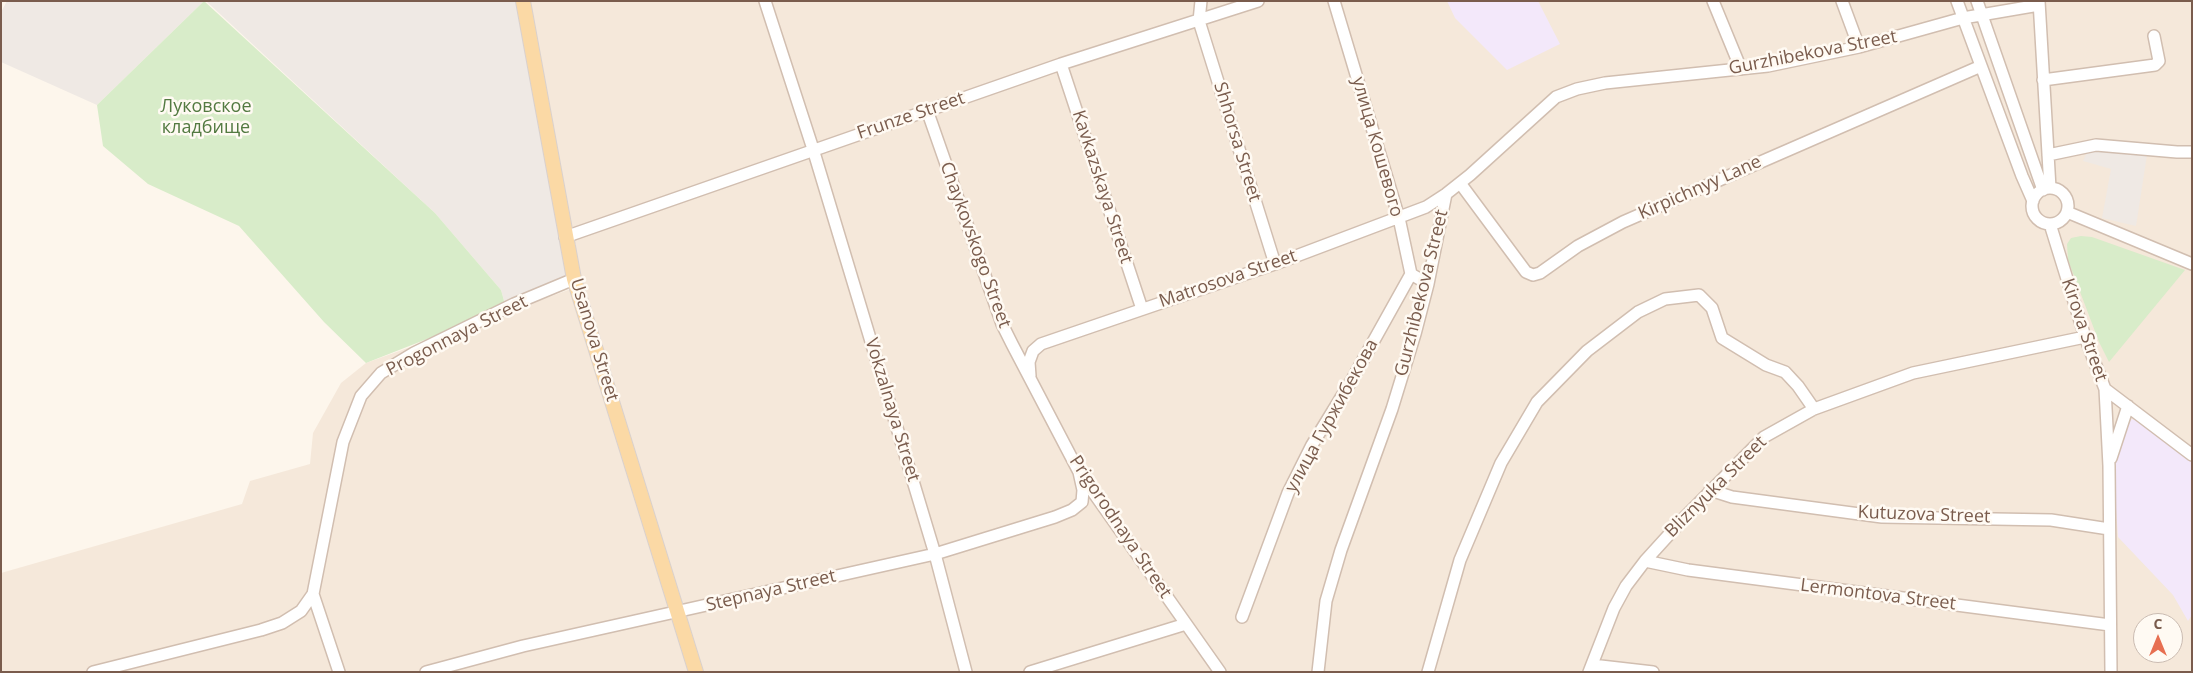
<!DOCTYPE html>
<html>
<head>
<meta charset="utf-8">
<style>
	body { margin:0 }
	#map { position:relative; width:2193px; height:673px; overflow:hidden; background:#fdf6ec; font-family:"Open Sans",sans-serif }
	canvas { display:block }
	.frame { position:absolute; inset:0; border:2px solid #7a5c4d; pointer-events:none }
	.north { position:absolute; left:2133px; top:613px; width:50px; height:50px; box-sizing:border-box; background:#fffaf3; border:1px solid #cabbb1; border-radius:50%; rotate:0deg; font-size:14px; font-weight:700; line-height:20px; text-align:center; color:#7a5c4d }
	.north::after { content:''; display:block; margin:auto; width:18px; height:22px; background:#e76f51; clip-path:polygon(50% 0,100% 100%,50% 72%,0 100%) }
</style>
</head>
<body>
<div id="map">
<canvas width="2193" height="673"></canvas>
<div class="frame"></div>
<div class="north">С</div>
</div>
<script>
const g = document.querySelector('canvas').getContext('2d');
g.lineJoin = 'round';
function fillPath(path, color) { g.fillStyle = color; g.fill(path, 'evenodd'); }
const toPath = rows => new Path2D(rows.map(r => 'M' + r).join(''));
function strokePath(path, color, width, dash) { g.strokeStyle = color; g.lineWidth = width; g.lineCap = dash ? 'butt' : 'round'; g.setLineDash(dash || []); g.stroke(path); }
function write(font, color, halo, rows, align = 'center') {
  g.font = font + ' "Open Sans",sans-serif'; g.lineWidth = 5; g.setLineDash([]); g.textBaseline = 'middle'; g.strokeStyle = halo; g.fillStyle = color; for (const [text, x, y, turn = 0] of rows) {
    g.save(); g.translate(x, y); g.rotate((+turn || 0) * Math.PI / 180); g.textAlign = isNaN(turn) ? turn : align; if (halo) g.strokeText(text, 0, 0); g.fillText(text, 0, 0); g.restore();
  }
}
fillPath(toPath([
	[523,1,2192,1,2192,672,1,672,1,573,242,504,250,481,310,464,313,433,341,383,366,363,571,289,574,279,576,244,565,237],
	[2143,623,2173,623,2173,653,2143,653]
]), '#f5e8da');
fillPath(toPath([
	[7,1,204,1,97,105,1,62,1,12],
	[206,1,523,1,574,279,506,308,501,290,435,213],
	[2098,148,2147,155,2136,226,2102,218,2111,169,2083,161,2087,152]
]), '#efe9e4');
fillPath(toPath([
	[1447,1,1538,1,1560,44,1507,70,1455,18],
	[2132,419,2138,421,2192,462,2192,615,2188,621,2173,595,2118,537,2113,466,2123,429]
]), '#f3e8fa');
fillPath(toPath([
	[204,1,435,213,501,290,506,308,366,363,324,322,239,226,148,184,103,146,97,105],
	[2081,236,2092,237,2185,270,2109,362,2099,342,2068,260,2067,244,2071,238]
]), '#d8ecc9');
const minor = toPath([
	[765,1,813,149,935,554,966,672],
	[1201,1,1199,21,1275,264],
	[1334,1,1399,218,1411,274,1428,284],
	[1713,1,1741,69],
	[1842,1,1859,47],
	[1957,1,2022,176,2033,201],
	[1977,1,2043,190],
	[2039,1,2050,188],
	[1061,64,1142,309],
	[2043,80,2155,65,2159,61,2154,36],
	[927,110,1002,324,1012,344,1079,472,1220,672],
	[2048,155,2096,145,2177,152,2192,152],
	[1460,183,1526,272,1533,275,1540,273,1578,246,1623,222,1981,66],
	'2032 206a18 18 0 1 1 36 0a18 18 0 1 1-36 0Z',
	[2067,212,2192,264],
	[2050,224,2085,337,2105,389,2192,455],
	[565,237,1061,64,1258,1],
	[1030,376,1029,362,1033,351,1041,344,1275,264,1426,207,1446,194,1470,175,1556,97,1577,89,1605,83,1768,66,1859,47,1963,18,2039,5],
	[2105,389,2109,466,2111,672],
	[2111,458,2128,406],
	[1710,490,1732,497,1882,517,2051,520,2109,529],
	[1645,561,1688,570,2110,625],
	[1242,617,1288,493,1312,445,1353,378,1411,274],
	[1592,665,1653,672],
	[93,672,261,630,282,623,301,611,313,594],
	[339,672,313,594,343,442,361,396,381,373,414,353,514,304,574,279],
	[426,672,523,646,935,554,1055,517,1072,510,1082,502,1083,490,1079,472],
	[1030,672,1186,624],
	[1318,672,1326,601,1341,550,1392,409,1415,334,1428,284,1446,194],
	[1428,672,1460,560,1501,463,1537,402,1587,351,1638,312,1665,299,1699,295,1712,308,1722,338,1766,365,1785,372,1798,386,1814,409],
	[1589,672,1614,608,1626,586,1645,561,1685,517,1764,437,1814,409,1913,373,2085,337]
]);
const major = toPath([
	[523,1,574,279,696,672]
]);
strokePath(minor, '#d1beb0', 14);
strokePath(major, '#dad1cd', 16);
strokePath(minor, '#fff', 11);
strokePath(major, '#fbd9a5', 14);
write('18px', '#7a5c4d', '#fffaf3', [
	["Gurzhibekova Street",1813,53,-11],
	["Frunze Street",911,116,-19],
	["Shhorsa Street",1237,142,73],
	["улица Кошевого",1377,147,74],
	["Kavkazskaya Street",1102,187,72],
	["Kirpichnyy Lane",1700,188,-24],
	["Chaykovskogo Street",975,245,70],
	["Matrosova Street",1228,279,-19],
	["Gurzhibekova Street",1422,293,-76],
	["Kirova Street",2084,330,71],
	["Progonnaya Street",457,336,-27],
	["Usanova Street",594,340,73],
	["Vokzalnaya Street",892,410,73],
	["улица Гуржибекова",1332,416,-61],
	["Bliznyuka Street",1716,487,-45],
	["Kutuzova Street",1924,515,2],
	["Prigorodnaya Street",1120,527,56],
	["Stepnaya Street",771,591,-13],
	["Lermontova Street",1878,595,7]
]);
write('18px', '#537a41', '#fffaf3', [
	["Луковское",206,107],
	["кладбище",206,128]
]);
</script>
</body>
</html>
